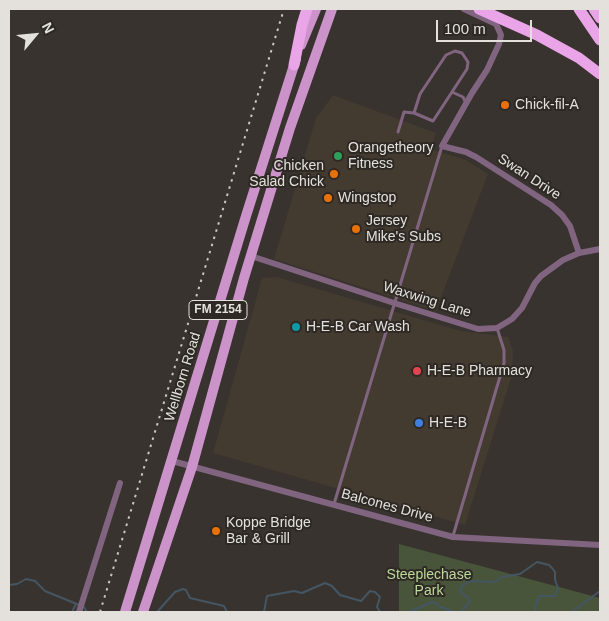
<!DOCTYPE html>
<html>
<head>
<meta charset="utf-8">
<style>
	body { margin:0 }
	#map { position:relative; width:609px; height:621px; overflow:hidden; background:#38332e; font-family:Arial,sans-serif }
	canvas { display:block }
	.frame { position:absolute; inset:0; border:10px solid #e4e1dd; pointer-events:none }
	.north { position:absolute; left:10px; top:10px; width:50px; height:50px; -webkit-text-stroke:4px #2e2924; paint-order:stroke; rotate:62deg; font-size:14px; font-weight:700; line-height:20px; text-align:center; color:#e4e1dd }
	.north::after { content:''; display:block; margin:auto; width:18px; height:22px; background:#e4e1dd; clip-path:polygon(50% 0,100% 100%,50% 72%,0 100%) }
	.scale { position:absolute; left:436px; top:20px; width:96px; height:22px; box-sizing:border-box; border:2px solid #e4e1dd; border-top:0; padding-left:6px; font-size:15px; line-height:18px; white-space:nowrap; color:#e4e1dd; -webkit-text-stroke:4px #2e2924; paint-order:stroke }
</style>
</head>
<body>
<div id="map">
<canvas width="609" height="621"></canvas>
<div class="frame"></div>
<div class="north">N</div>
<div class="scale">100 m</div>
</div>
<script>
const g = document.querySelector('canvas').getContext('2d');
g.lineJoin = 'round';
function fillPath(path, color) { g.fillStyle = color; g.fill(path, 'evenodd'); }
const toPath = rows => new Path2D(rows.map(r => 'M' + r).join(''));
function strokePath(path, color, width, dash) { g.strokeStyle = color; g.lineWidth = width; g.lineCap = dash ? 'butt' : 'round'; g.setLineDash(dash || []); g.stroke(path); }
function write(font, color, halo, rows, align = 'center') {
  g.font = font + ' Arial,sans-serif'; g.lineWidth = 4; g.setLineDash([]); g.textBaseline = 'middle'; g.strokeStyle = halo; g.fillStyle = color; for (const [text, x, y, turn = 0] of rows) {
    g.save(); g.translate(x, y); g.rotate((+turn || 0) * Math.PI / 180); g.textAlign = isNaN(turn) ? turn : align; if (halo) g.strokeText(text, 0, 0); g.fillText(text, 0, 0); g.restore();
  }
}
fillPath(toPath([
	[333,95,436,133,431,149,466,160,488,174,436,311,274,259,316,118],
	[277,277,461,331,508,337,513,351,512,375,465,525,213,453,262,278]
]), '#433a30');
fillPath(toPath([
	[399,544,600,598,600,612,399,612]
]), '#48553a');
strokePath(toPath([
	[9,585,17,584,26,579,35,581,45,591,84,607,87,612],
	[158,611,175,592,183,589,186,590,190,598,224,606,227,612],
	[72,612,76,604],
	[264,612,267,596,294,591,302,593,325,583,332,586,340,595,361,601,370,591,375,592,380,597,377,607,380,612],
	[409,612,432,602,436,603,440,607,455,612],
	[461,612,469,603,469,599,460,591,461,587,469,581,495,582,502,577,520,574,537,562,549,565,552,568,555,572,555,580,558,588,555,596,540,596,536,604,535,612],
	[572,612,600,591]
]), '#445664', 2);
strokePath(toPath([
	[452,92,463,97,466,103],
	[398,132,404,112,414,113,420,94,446,55,455,51,462,53,468,62,467,69,433,121,414,113],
	[334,504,442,146],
	[453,536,504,363,504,350,497,328]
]), '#816580', 3);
strokePath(toPath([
	[464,9,496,24,501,35,499,44,487,70,472,93,442,146,466,152,476,157,551,205,562,215,570,226,579,253],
	[251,256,394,303,478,329,497,328,512,319,522,308,535,283,541,276,563,260,579,253,600,249],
	[172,461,453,537,600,545],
	[79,612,120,483]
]), '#816580', 6);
strokePath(toPath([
	[301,45,316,9],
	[125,612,246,216,296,59],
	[143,612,192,467,244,278,290,128,332,9]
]), '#cc93ca', 10);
strokePath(toPath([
	[479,9,537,35,579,58,600,74],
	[579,9,600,40],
	[594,9,600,18],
	[294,65,302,25,307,9]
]), '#eaa5e8', 11);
strokePath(toPath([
	[100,612,284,9]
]), '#c9c5c1', 2, [2.5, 5]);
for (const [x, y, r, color] of [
	[505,105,5,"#e8710a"],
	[338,156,5,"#2e9e5b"],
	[334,174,5,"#e8710a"],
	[328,198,5,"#e8710a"],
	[356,229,5,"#e8710a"],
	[296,327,5,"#0f9aa8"],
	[417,371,5,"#e0444e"],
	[419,423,5,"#3f7fe0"],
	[216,531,5,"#e8710a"]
]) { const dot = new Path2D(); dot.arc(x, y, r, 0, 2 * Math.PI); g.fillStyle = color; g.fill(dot); strokePath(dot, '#2e2924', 2); }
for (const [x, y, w] of [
	[218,310,58]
]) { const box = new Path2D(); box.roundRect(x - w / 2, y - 9.5, w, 19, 4); g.fillStyle = '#2e2924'; g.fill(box); strokePath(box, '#e4e1dd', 1); }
write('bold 12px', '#e4e1dd', null, [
	["FM 2154",218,310]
]);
write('14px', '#e4e1dd', '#2e2924', [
	["Chick-fil-A",515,105],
	["Orangetheory",348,148],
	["Fitness",348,164],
	["Chicken",324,166,"right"],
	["Salad Chick",324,182,"right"],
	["Wingstop",338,198],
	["Jersey",366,221],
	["Mike's Subs",366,237],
	["H-E-B Car Wash",306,327],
	["H-E-B Pharmacy",427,371],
	["H-E-B",429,423],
	["Koppe Bridge",226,523],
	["Bar & Grill",226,539]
], 'left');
write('14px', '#e4e1dd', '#2e2924', [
	["Swan Drive",529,177,33],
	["Waxwing Lane",427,300,17],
	["Wellborn Road",183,377,-73],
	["Balcones Drive",387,506,15]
]);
write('14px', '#bbd99c', '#2e2924', [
	["Steeplechase",429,575],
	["Park",429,591]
]);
</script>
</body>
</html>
